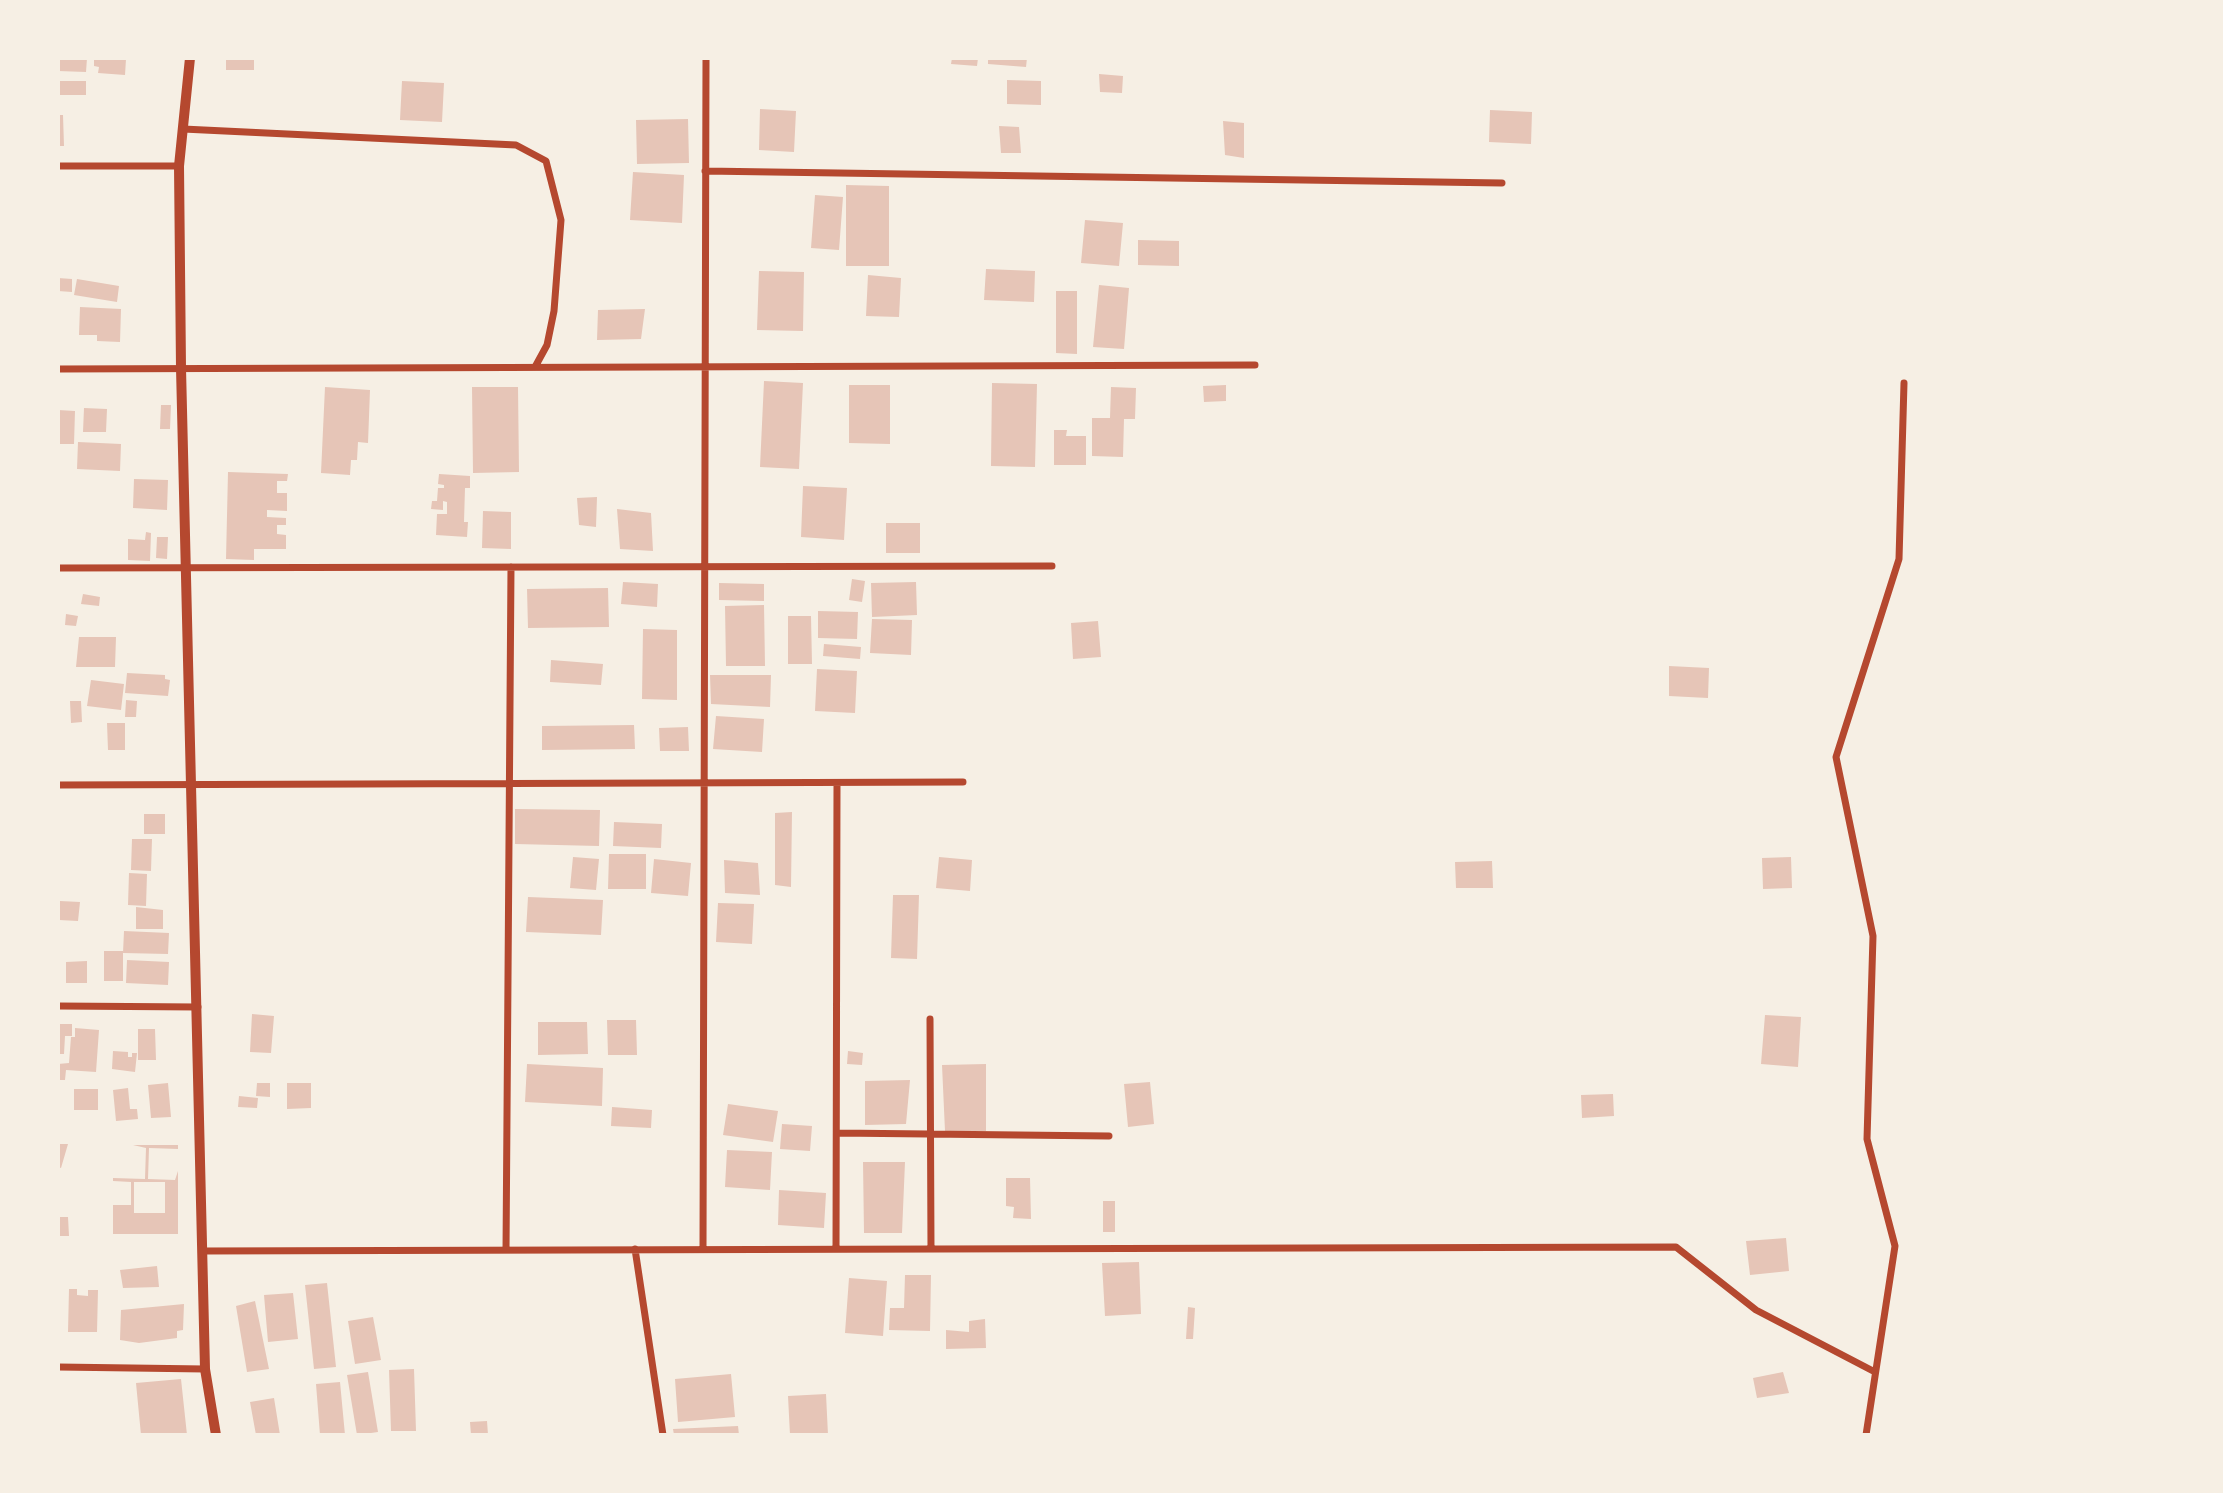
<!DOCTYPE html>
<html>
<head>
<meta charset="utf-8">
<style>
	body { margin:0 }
	#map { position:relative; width:2223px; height:1493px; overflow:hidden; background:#f6efe4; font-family:"Archivo Narrow",sans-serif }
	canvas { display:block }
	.frame { position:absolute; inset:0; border:60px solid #f6efe4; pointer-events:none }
</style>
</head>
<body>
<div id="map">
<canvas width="2223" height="1493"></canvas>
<div class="frame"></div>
</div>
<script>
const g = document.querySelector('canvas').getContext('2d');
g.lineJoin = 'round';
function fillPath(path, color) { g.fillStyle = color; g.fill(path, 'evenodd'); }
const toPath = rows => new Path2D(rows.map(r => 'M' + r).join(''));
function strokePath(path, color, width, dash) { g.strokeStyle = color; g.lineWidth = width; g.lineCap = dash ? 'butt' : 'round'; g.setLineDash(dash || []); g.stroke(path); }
fillPath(toPath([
	[58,58,87,58,86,72,58,71],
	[94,58,126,59,125,75,98,73,99,67,94,66],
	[226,58,254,58,254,70,226,70],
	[952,58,978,58,977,66,951,64],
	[988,58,1027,58,1026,67,988,64],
	[1099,74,1123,76,1122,93,1100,92],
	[1007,80,1041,81,1041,105,1007,104],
	[58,81,86,81,86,95,58,95],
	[402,81,444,83,442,122,400,120],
	[760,109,796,111,794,152,759,150],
	[1490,110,1532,112,1531,144,1489,142],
	[58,115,63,115,64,146,58,146],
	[688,119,689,163,637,164,636,120],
	[1223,121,1244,123,1244,158,1225,155],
	[999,126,1019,127,1021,153,1001,153],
	[633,172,684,175,682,223,630,220],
	[846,185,889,186,889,266,846,266],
	[815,195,843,197,839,250,811,248],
	[1085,220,1123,223,1119,266,1081,263],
	[1138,240,1179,241,1179,266,1138,265],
	[986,269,1035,271,1034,302,984,300],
	[759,271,804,272,803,331,757,330],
	[868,275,901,278,899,317,866,316],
	[58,278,72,279,72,292,58,291],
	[77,279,119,286,117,302,74,295],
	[1099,285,1129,288,1124,349,1093,347],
	[1056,291,1077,291,1077,354,1056,353],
	[80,307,121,309,120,342,97,341,97,335,79,335],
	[645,309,641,339,597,340,598,310],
	[764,381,803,383,799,469,760,467],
	[992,383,1037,384,1035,467,991,466],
	[849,385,890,385,890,444,849,443],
	[1226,385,1226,401,1204,402,1203,386],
	[325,387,370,390,368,443,358,442,357,460,351,460,350,475,321,473],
	[472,387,518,387,519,472,473,473],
	[1111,387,1136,388,1135,419,1124,419,1123,457,1092,456,1092,418,1110,418],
	[161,405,171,405,170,429,160,429],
	[84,408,107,409,106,432,83,432],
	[58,410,75,411,74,444,58,444],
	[1054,430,1067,430,1066,436,1086,436,1086,465,1054,465],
	[78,442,121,444,120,471,77,469],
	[228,472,288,474,287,481,277,481,277,493,287,493,287,511,267,510,267,517,286,518,286,525,277,525,277,534,286,535,286,549,254,549,254,560,226,559],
	[439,474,470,476,470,488,465,488,464,522,468,522,467,537,436,535,437,514,447,514,447,502,443,501,443,510,431,509,432,501,437,501,438,488,444,488,444,485,438,484],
	[134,479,168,480,167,510,133,508],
	[803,486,847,488,844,540,801,537],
	[597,497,596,527,579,525,577,498],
	[617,509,651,513,653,551,620,549],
	[483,511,511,512,511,549,482,548],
	[886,523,920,523,920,553,886,553],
	[146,532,151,533,150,561,128,560,128,539,145,540],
	[157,537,168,537,167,559,156,558],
	[852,579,865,581,862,602,849,600],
	[623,582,658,584,657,607,621,604],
	[916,582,917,615,872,617,871,583],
	[719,583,764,584,764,601,719,600],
	[608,588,609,627,528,628,527,589],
	[83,594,100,597,99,606,81,604],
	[764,605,765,666,726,666,725,606],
	[818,611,858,612,857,639,818,638],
	[66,614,78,616,76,626,65,625],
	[788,616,811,616,812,664,788,664],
	[872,619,912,620,911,655,870,653],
	[1098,621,1101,657,1073,659,1071,623],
	[643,629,677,630,677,700,642,699],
	[79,637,116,637,115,667,76,667],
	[824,644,861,647,860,659,823,656],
	[551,660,603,664,601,685,550,682],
	[1669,666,1709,668,1708,698,1669,696],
	[817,669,857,671,855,713,815,711],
	[127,673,165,675,165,679,170,680,168,696,125,693],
	[710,675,771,675,770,707,711,704],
	[91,680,124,684,121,710,87,706],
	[126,700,137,701,136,717,125,717],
	[70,701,81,701,82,722,71,723],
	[716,716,764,719,762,752,713,749],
	[107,723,125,723,125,750,108,750],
	[634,725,635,749,542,750,542,726],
	[688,727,689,751,660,751,659,728],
	[515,809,600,810,599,846,515,844],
	[792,812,791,887,775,885,775,813],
	[144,814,165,814,165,834,144,834],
	[614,822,662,824,661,848,613,846],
	[132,839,152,839,151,871,131,870],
	[609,854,646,854,646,889,608,889],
	[573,857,599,859,596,890,570,888],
	[939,857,972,860,970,891,936,888],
	[1791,857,1792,888,1763,889,1762,858],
	[654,859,691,863,688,896,651,893],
	[724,860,758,863,760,895,725,893],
	[1492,861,1493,888,1456,888,1455,862],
	[129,873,147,874,146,906,128,905],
	[893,895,919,895,917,959,891,958],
	[528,897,603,900,601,935,526,932],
	[60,901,80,902,78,921,59,920],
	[718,903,754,904,752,944,716,942],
	[136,907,163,910,163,929,136,929],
	[124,931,169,933,168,954,123,953],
	[104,951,123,951,123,981,104,981],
	[127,960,169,962,168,985,126,983],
	[87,961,87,983,66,983,66,962],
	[252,1014,274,1016,271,1053,250,1052],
	[1765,1015,1801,1017,1798,1067,1761,1064],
	[607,1020,636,1020,637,1055,608,1055],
	[538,1022,587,1022,588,1054,538,1055],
	[58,1024,72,1024,72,1036,65,1036,64,1054,58,1054],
	[75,1028,99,1030,96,1072,66,1070,65,1080,58,1080,58,1064,69,1063,71,1037,75,1037],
	[138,1029,155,1029,156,1060,138,1060],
	[113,1051,128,1052,128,1057,132,1057,132,1053,137,1053,135,1072,112,1069],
	[848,1051,863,1053,862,1065,847,1064],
	[527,1064,603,1068,602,1106,525,1102],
	[986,1064,986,1131,945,1131,942,1065],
	[910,1080,906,1124,865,1125,865,1081],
	[1150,1082,1154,1124,1128,1127,1124,1084],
	[168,1083,171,1117,151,1118,148,1085],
	[257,1083,270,1083,270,1097,256,1096],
	[287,1083,311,1083,311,1108,287,1109],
	[128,1088,130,1109,137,1109,138,1119,116,1121,113,1090],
	[74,1089,98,1089,98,1110,74,1110],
	[1613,1094,1614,1116,1582,1118,1581,1095],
	[239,1096,258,1098,257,1108,238,1107],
	[728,1104,778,1111,773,1142,723,1135],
	[612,1107,652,1110,651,1128,611,1126],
	[782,1124,812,1126,810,1151,780,1149],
	[58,1144,68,1144,61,1168,58,1167],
	[133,1145,178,1145,178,1149,149,1148,148,1179,175,1180,178,1171,178,1234,113,1234,113,1205,131,1205,131,1182,113,1181,113,1178,145,1179,146,1148],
	[134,1182,165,1182,165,1213,134,1213],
	[727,1150,772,1152,770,1190,725,1187],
	[863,1162,905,1162,902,1233,864,1233],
	[1006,1178,1030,1178,1031,1219,1013,1218,1014,1207,1006,1206],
	[779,1190,826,1193,824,1228,778,1225],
	[1103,1201,1115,1201,1115,1232,1103,1232],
	[58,1217,68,1217,69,1236,58,1236],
	[1786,1238,1789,1271,1750,1275,1746,1241],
	[1139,1262,1141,1314,1105,1316,1102,1263],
	[157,1266,159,1287,123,1288,120,1270],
	[905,1275,931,1275,930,1331,889,1330,890,1308,904,1308],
	[849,1278,887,1281,883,1336,845,1333],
	[327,1283,336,1367,314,1369,305,1285],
	[69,1289,77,1289,77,1295,88,1296,88,1290,98,1290,97,1332,68,1332],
	[293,1293,298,1339,268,1342,264,1295],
	[255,1301,269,1369,247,1372,236,1306],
	[184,1304,183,1330,177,1331,177,1338,139,1343,120,1340,121,1310],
	[1188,1307,1195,1308,1193,1339,1186,1339],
	[373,1317,381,1360,355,1364,348,1321],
	[985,1319,986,1348,946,1349,946,1330,969,1332,969,1321],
	[414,1369,416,1431,391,1431,389,1370],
	[368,1372,378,1432,357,1435,347,1375],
	[1783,1372,1789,1393,1757,1398,1753,1378],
	[731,1374,735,1417,678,1422,675,1379],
	[181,1379,187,1435,141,1435,136,1383],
	[340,1382,345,1435,320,1435,316,1384],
	[826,1394,828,1435,790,1435,788,1396],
	[274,1398,280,1435,256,1435,250,1402],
	[487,1421,488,1435,471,1435,470,1422],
	[738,1426,739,1435,674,1435,673,1429]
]), '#e6c5b7');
strokePath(toPath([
	[183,129,516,145,546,161,561,220,554,311,547,345,535,367],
	[58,166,179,166],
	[705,171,1502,183],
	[58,369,1255,365],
	[58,568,1052,566],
	[58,785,963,782],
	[58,1006,198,1007],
	[930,1019,931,1249],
	[837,1133,1109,1136],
	[635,1249,663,1435],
	[703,1249,706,58],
	[836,1249,837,783],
	[506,1250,511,567],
	[203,1251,1676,1247,1756,1310,1875,1372],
	[58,1367,205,1369],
	[1866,1435,1895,1246,1867,1139,1873,936,1836,757,1899,559,1904,383]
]), '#b5482f', 7);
strokePath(toPath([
	[190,58,179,166,181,368,205,1369,216,1435]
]), '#b5482f', 10);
</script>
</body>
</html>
